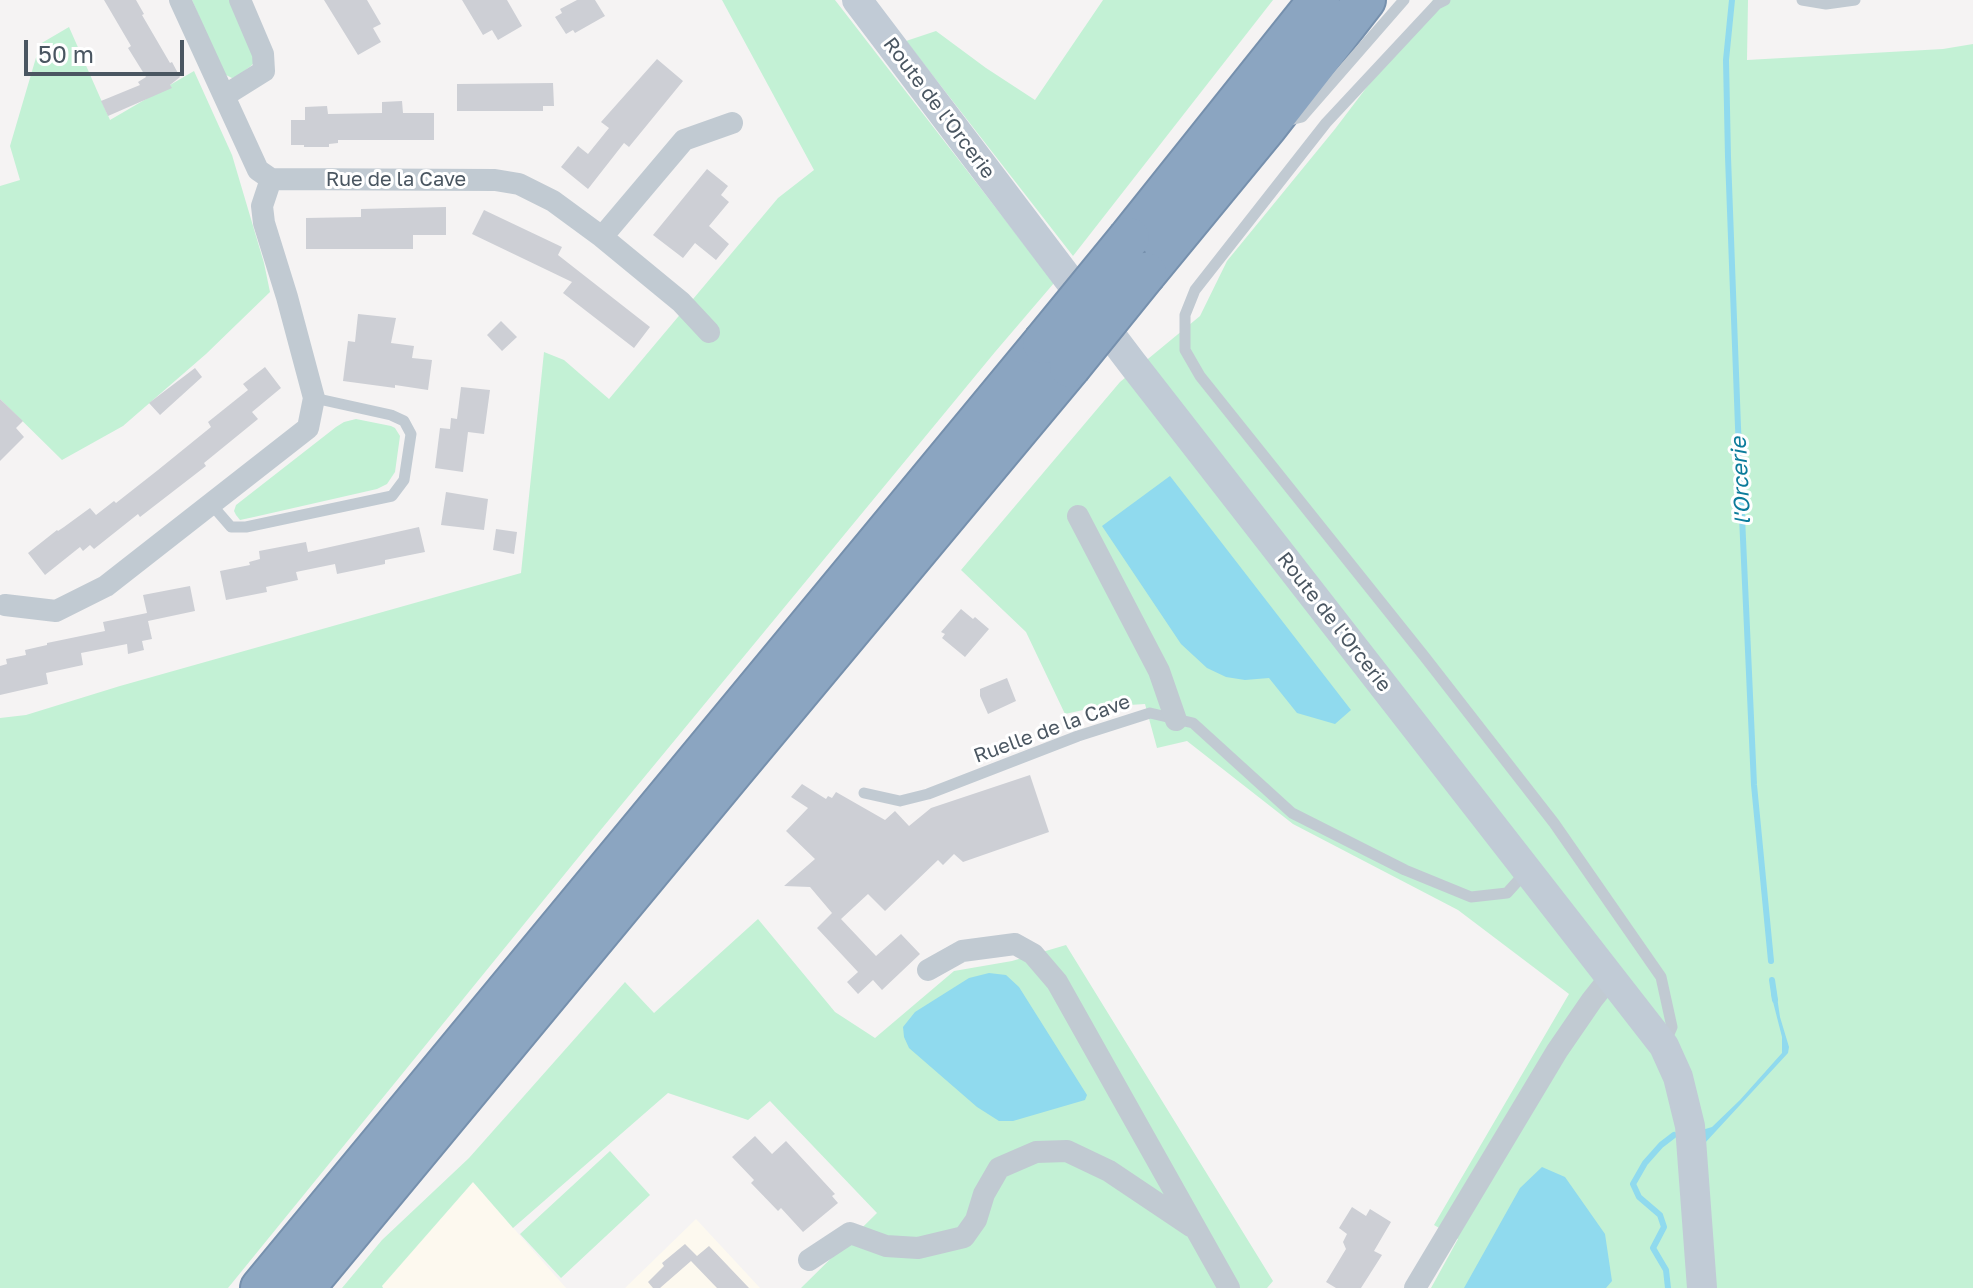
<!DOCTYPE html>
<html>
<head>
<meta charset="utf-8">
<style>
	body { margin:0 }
	#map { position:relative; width:1973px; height:1288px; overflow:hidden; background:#f5f3f3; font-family:"Golos Text",sans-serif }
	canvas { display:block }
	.scale { position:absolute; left:24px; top:40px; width:160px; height:36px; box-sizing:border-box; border:4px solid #4a5661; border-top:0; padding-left:10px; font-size:24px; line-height:28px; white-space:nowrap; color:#4a5661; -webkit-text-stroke:6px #fff; paint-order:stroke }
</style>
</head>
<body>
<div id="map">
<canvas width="1973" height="1288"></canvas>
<div class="scale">50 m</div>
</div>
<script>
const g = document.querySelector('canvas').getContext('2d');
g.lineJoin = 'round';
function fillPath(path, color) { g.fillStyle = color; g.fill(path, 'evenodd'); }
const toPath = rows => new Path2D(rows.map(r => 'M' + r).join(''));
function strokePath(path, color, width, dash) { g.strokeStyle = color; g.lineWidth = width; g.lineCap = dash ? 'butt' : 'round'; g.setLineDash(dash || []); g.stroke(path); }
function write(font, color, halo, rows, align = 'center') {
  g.font = font + ' "Golos Text",sans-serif'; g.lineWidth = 6; g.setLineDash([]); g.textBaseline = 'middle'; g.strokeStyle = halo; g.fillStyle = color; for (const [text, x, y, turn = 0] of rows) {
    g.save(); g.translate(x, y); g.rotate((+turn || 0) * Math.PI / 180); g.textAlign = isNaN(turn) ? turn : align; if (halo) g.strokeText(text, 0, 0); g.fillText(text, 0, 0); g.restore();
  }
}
fillPath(toPath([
	[473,1182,566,1288,383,1288,381,1286],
	[696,1219,760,1288,625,1288]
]), '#fdf9ef');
fillPath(toPath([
	[192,0,230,0,256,60,251,66,236,77,232,78,224,74],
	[722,0,835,0,1054,283,995,352,599,832,228,1288,0,1288,0,718,26,715,120,686,521,573,544,352,564,360,609,399,778,198,814,170],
	[1103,0,1273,0,1073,256,906,41,936,31,986,68,1035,100],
	[1433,0,1748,0,1747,60,1943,49,1973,44,1973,1288,1431,1288,1458,1239,1434,1225,1569,994,1458,910,1293,824,1187,741,1157,748,1145,704,1097,707,1065,714,1026,632,961,570,1120,382,1200,316,1227,261,1335,129],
	[69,27,110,120,194,71,232,155,264,263,270,292,206,354,123,426,62,460,0,399,0,186,20,180,10,146,40,44],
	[356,419,391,426,395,428,400,436,395,472,387,484,377,489,254,517,240,520,236,515,234,511,236,505,336,427,344,422],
	[758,919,835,1012,875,1038,954,971,1012,961,1066,945,1273,1281,1267,1288,801,1288,877,1213,770,1101,748,1120,668,1093,513,1228,473,1182,382,1286,383,1288,342,1288,382,1240,469,1158,625,982,654,1013],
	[610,1151,650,1195,561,1278,520,1234]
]), '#c3f1d5');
fillPath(toPath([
	[1170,476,1351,710,1335,724,1297,713,1269,678,1245,680,1226,677,1207,668,1181,644,1102,526],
	[989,973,1006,975,1019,987,1087,1095,1085,1100,1013,1121,999,1121,977,1107,909,1048,904,1037,903,1027,915,1012,969,978],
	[1776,990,1780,1017,1789,1047,1788,1053,1704,1144,1702,1130,1712,1127,1740,1100,1782,1053,1782,1037,1771,994],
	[1542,1167,1565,1177,1605,1234,1612,1281,1606,1288,1464,1288,1520,1188]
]), '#90daee');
strokePath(toPath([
	[1732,0,1726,60,1728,157,1738,427,1754,785,1771,961],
	[1772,980,1775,1000],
	[1668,1288,1666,1270,1653,1248,1664,1227,1660,1215,1639,1197,1633,1184,1645,1163,1661,1145,1674,1135]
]), '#90daee', 6);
fillPath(toPath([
	[104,0,136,0,144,14,142,15,170,63,172,62,180,77,170,85,172,88,108,116,101,101,140,85,138,82,146,77,128,48,131,46],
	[324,0,367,0,381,24,373,28,381,42,358,55],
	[462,0,507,0,522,26,498,40,492,30,483,35],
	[577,0,595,0,605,16,575,33,573,30,566,34,555,17,562,13,560,9],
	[657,59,683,81,629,147,624,143,588,189,561,167,578,146,588,154,609,128,601,122],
	[553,83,554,106,543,106,543,111,457,111,457,84],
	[402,101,403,113,434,113,434,140,338,140,338,143,329,144,329,147,304,147,304,145,291,145,291,120,305,120,305,107,327,106,328,114,382,113,382,102],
	[707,169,728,186,721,195,729,202,709,226,729,244,716,260,695,243,683,258,653,235],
	[446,207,446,235,413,235,413,249,306,249,306,218,361,217,361,209],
	[484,210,562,247,558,255,650,327,634,348,563,293,572,282,472,234],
	[358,314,396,318,391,343,414,346,412,358,432,360,428,390,395,385,395,388,343,381,348,341,355,342],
	[501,321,517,337,502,351,487,335],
	[265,367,281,388,252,412,258,419,204,463,206,466,140,517,138,514,94,549,90,545,83,551,80,547,45,575,28,553,57,530,58,531,64,527,90,508,96,515,114,501,116,503,158,470,211,427,208,422,248,390,243,384],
	[195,368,202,377,160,415,149,403],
	[461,387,490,390,484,434,468,432,463,472,435,468,440,428,450,429,451,418,457,419],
	[0,399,23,421,16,428,24,437,0,461],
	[446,492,488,499,484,530,441,525],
	[419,527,425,552,385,560,385,564,337,574,335,564,296,572,298,580,266,587,267,592,226,600,220,571,250,565,249,562,260,559,259,551,306,542,308,552],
	[496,529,517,532,514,554,493,550],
	[190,586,195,611,148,621,152,639,142,641,144,650,128,654,127,644,81,653,83,665,46,673,48,684,0,695,0,666,7,664,6,659,26,655,25,650,47,645,47,643,105,631,103,622,147,613,143,595],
	[961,609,973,619,975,617,989,629,965,657,942,638,945,634,941,632],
	[1007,678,1016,701,988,714,980,696,980,689],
	[1030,775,1049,832,963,862,954,854,943,865,938,860,885,911,868,894,841,919,876,956,901,934,920,954,882,990,873,980,858,994,847,982,858,972,817,928,832,913,810,887,784,886,815,859,786,831,808,808,791,797,802,784,826,799,828,796,832,798,836,792,885,820,895,811,909,826,931,808],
	[755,1136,772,1154,786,1141,835,1194,832,1196,838,1203,803,1232,781,1208,778,1211,751,1183,754,1180,732,1157],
	[1352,1207,1366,1216,1370,1209,1391,1222,1374,1251,1382,1255,1361,1288,1336,1288,1326,1282,1346,1249,1343,1242,1347,1234,1339,1228],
	[685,1244,697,1256,709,1246,749,1288,717,1288,691,1261,660,1288,653,1288,648,1282,664,1266,662,1263]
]), '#cdcfd5');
const highway = toPath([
	[1129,238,1319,0],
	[1146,273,1267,126,1365,0],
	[261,1288,1043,343],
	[304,1288,732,772,1070,367]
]);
strokePath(highway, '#7690ad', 44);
strokePath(toPath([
	[1445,0,1437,4,1326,123,1195,290,1185,315,1185,350,1200,376,1424,656,1554,823,1661,977,1672,1027,1665,1043],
	[1802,0,1826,4,1855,0],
	[1286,121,1302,117,1404,0],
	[211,504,231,527,246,527,392,496,404,480,411,434,404,421,391,415,314,398],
	[864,793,900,801,928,794,1078,736,1150,713,1193,723,1292,813,1405,870,1471,897,1507,893,1525,873]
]), '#c1cad2', 11);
strokePath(toPath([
	[180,0,258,170,271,179,495,180,519,184,553,201,602,237,684,140,732,123],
	[224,96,264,71,263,54,240,0],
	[602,237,681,302,709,332],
	[1078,516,1159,671,1176,720],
	[5,605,56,611,106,586,308,428,314,398,287,297,264,223,262,206,271,179],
	[928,970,962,951,1015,944,1033,954,1057,982,1229,1288],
	[809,1260,850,1233,886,1246,918,1248,964,1237,976,1220,984,1194,999,1168,1036,1152,1067,1151,1109,1171,1191,1226],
	[1415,1288,1557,1051,1592,1000,1611,976]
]), '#c1cad2', 22);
strokePath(toPath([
	[857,0,1132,363,1664,1046,1678,1077,1690,1126,1702,1288]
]), '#c1cbd6', 30);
strokePath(highway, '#8ba5c1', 40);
const highwayBridge = toPath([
	[1043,343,1129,238],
	[1070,367,1146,273]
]);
strokePath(highwayBridge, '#7690ad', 44, []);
strokePath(highwayBridge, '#8ba5c1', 40);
write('20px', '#4a5661', '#fff', [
	["Route de l'Orcerie",939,108,53],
	["Rue de la Cave",396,180],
	["Route de l'Orcerie",1334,622,52],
	["Ruelle de la Cave",1052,729,-20]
]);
write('italic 22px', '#0c7c9b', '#fff', [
	["l'Orcerie",1741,481,-93]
]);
</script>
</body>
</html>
